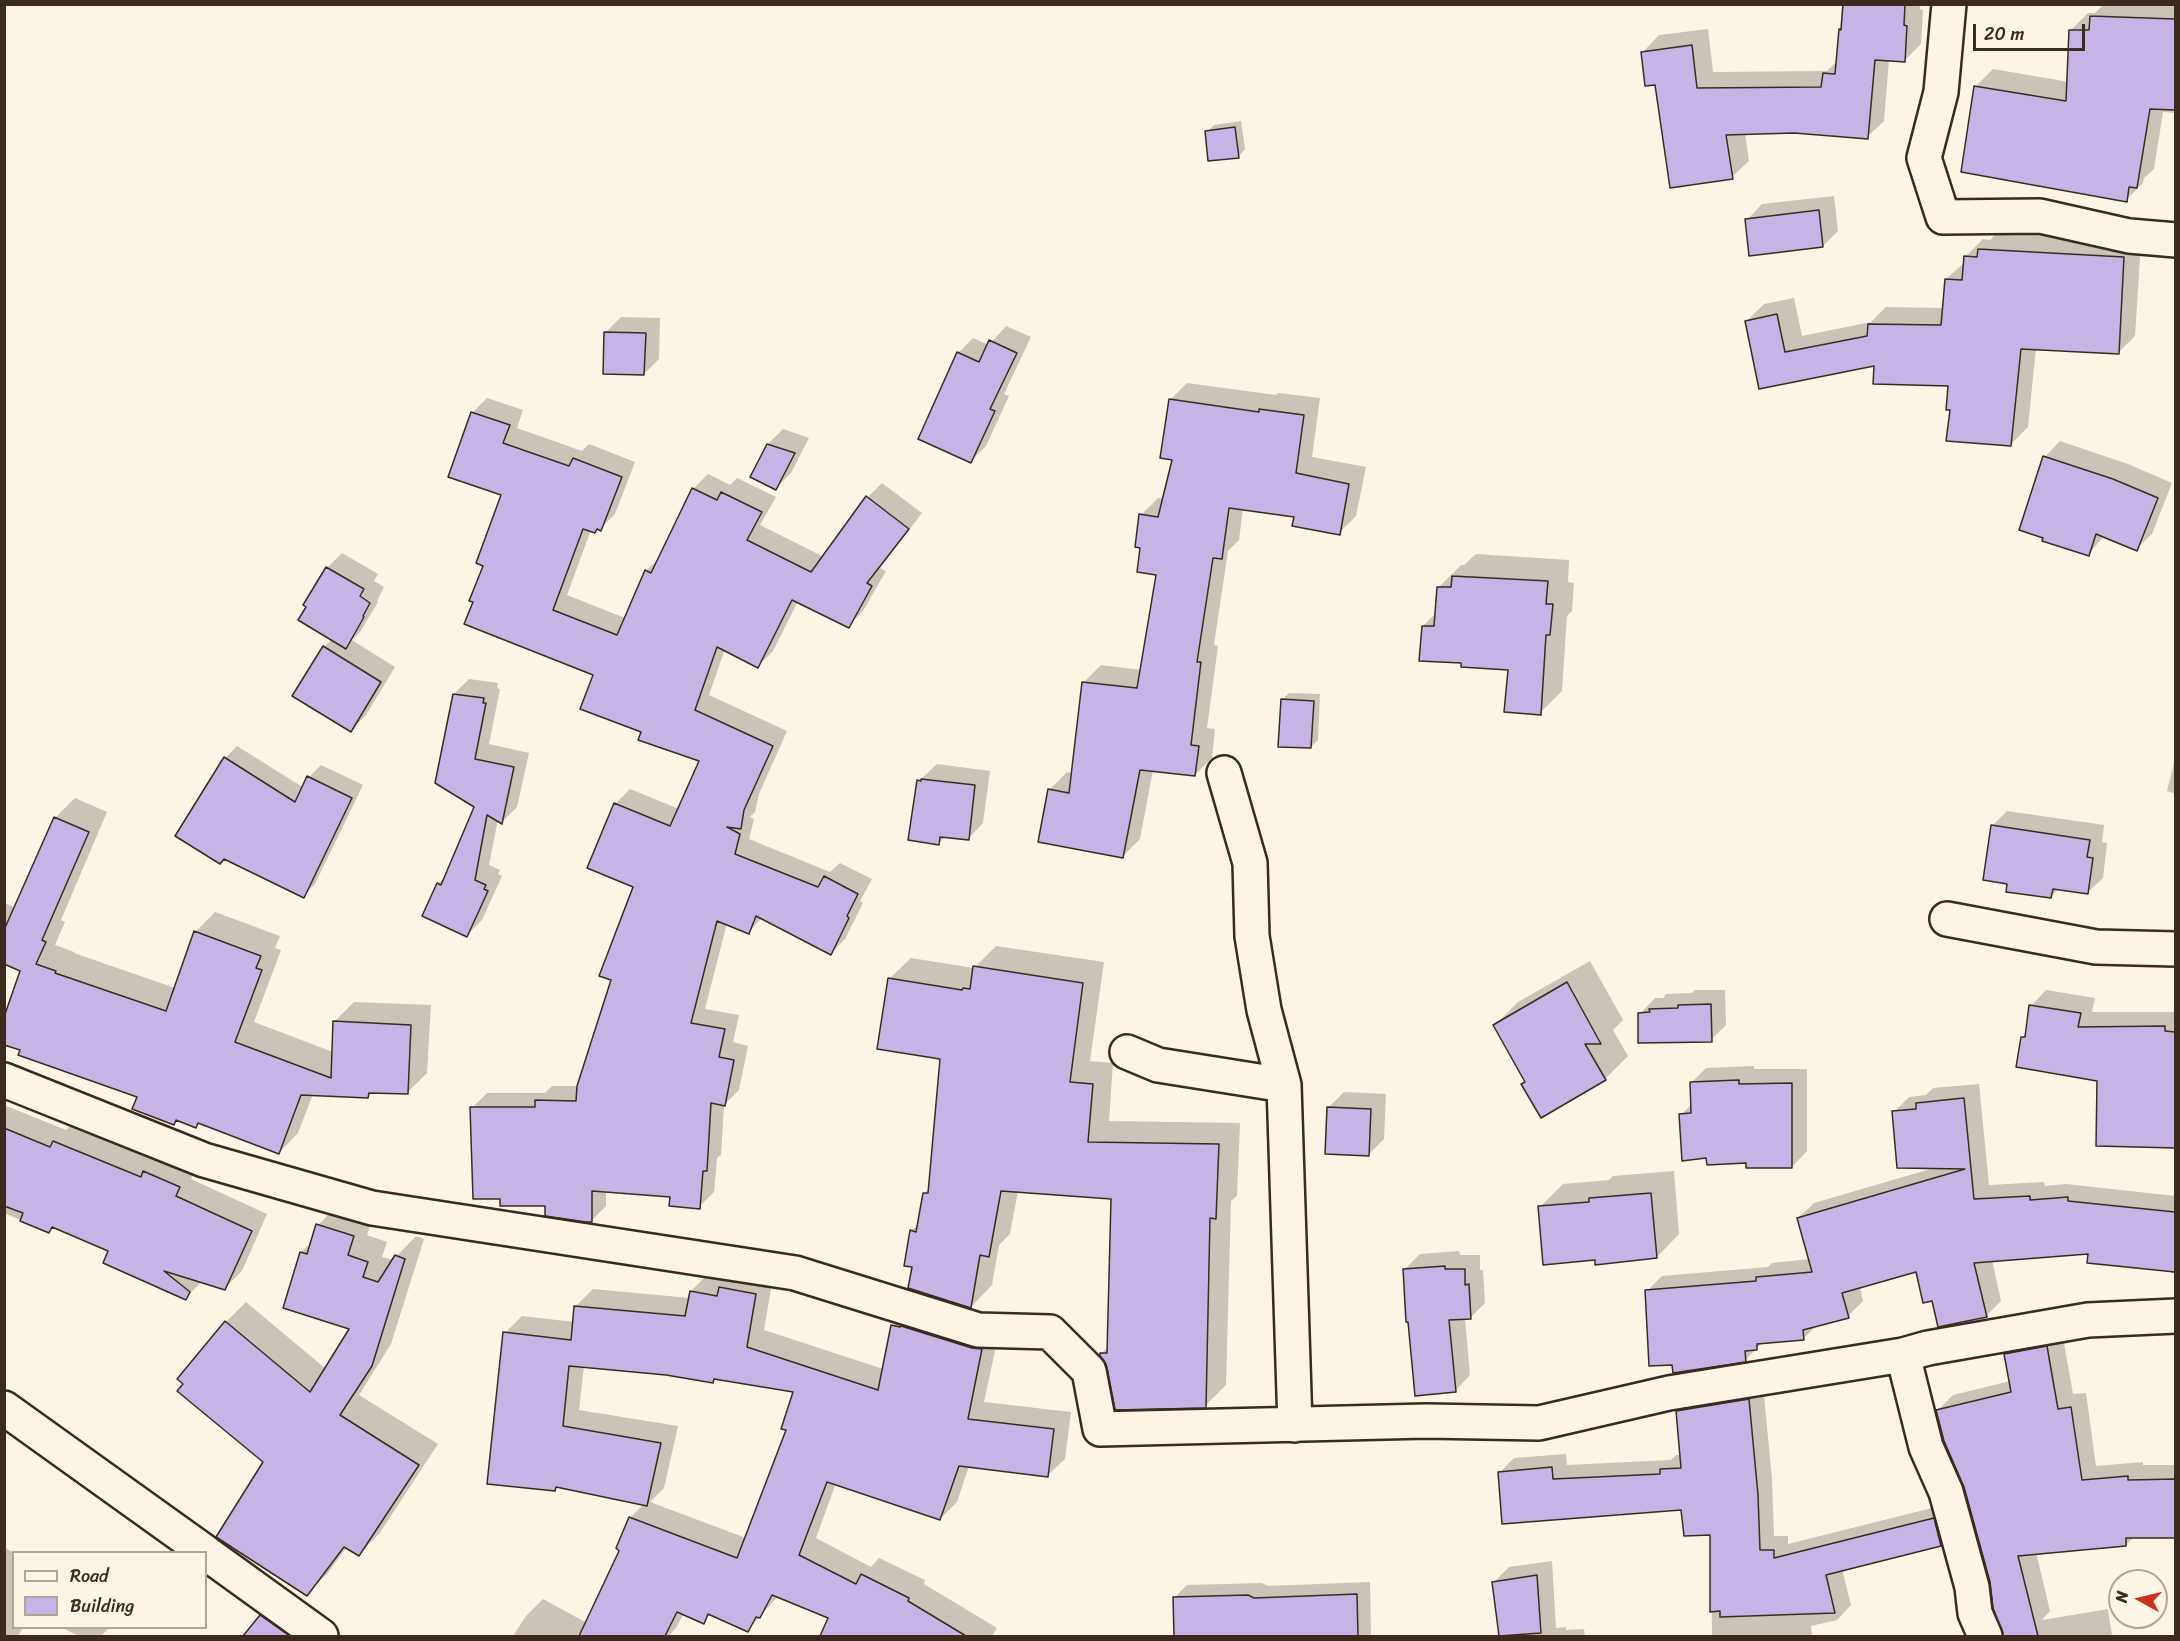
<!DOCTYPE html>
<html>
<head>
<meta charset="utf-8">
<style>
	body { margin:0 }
	#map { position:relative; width:2180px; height:1641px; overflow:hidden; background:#fcf5e5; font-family:Sriracha,sans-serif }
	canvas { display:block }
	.frame { position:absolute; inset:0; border:6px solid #3b2a1e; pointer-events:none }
	.legend { position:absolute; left:12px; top:1551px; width:195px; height:78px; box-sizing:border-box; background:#fcf5e5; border:2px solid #afa495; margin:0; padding:8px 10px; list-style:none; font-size:18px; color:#3b2a1e }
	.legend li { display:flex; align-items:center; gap:12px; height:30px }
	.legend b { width:30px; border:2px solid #afa495 }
	.north { position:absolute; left:2108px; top:1569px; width:60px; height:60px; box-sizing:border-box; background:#fcf5e5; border:2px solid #afa495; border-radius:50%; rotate:278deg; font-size:16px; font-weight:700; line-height:24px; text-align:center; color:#3b2a1e }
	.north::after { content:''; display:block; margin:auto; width:21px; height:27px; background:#c8321e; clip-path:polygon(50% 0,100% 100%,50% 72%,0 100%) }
	.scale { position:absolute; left:1973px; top:24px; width:112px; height:27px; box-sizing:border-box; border:3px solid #3b2a1e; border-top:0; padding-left:8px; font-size:18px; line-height:21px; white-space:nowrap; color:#3b2a1e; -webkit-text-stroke:4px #fcf5e5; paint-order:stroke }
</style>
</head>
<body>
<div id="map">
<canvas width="2180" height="1641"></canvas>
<div class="frame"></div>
<ul class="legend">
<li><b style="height:8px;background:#fcf5e5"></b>Road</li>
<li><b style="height:16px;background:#c5b4e5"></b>Building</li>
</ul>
<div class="north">N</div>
<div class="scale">20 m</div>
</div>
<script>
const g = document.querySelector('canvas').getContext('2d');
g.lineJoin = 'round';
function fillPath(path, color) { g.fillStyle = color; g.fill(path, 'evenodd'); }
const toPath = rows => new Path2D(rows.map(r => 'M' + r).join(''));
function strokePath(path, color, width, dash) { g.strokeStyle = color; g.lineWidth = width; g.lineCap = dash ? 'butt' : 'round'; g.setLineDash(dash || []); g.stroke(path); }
fillPath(toPath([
	[1842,4,1920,4,1920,9,1923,10,1921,44,1904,61,1889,60,1884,121,1867,137,1794,132,1745,133,1749,161,1732,177,1657,83,1643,52,1659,35,1708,29,1713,72,1827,71,1838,60],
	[2104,4,2176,4,2176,113,2163,112,2154,169,2144,178,2143,183,2126,200,1976,86,1993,69,2069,82,2071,30,2088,13,2095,13],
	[1241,121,1245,149,1238,157,1207,132,1214,125],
	[1834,196,1838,231,1823,246,1747,220,1762,204],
	[1997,233,2141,241,2135,336,2118,353,2036,348,2028,427,2011,444,1951,408,1950,384,1875,364,1760,387,1747,321,1764,304,1794,298,1802,336,1871,322,1886,307,1944,308,1946,279,1965,262,1966,256,1983,239,1990,240],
	[621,317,660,318,659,359,644,374,606,332],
	[1006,326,1031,337,1004,394,1009,396,986,446,971,461,958,353,973,338,989,345],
	[1187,383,1276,395,1278,393,1320,398,1312,457,1366,467,1356,516,1339,533,1296,515,1243,508,1239,540,1228,551,1214,645,1218,646,1207,728,1215,729,1212,758,1195,775,1153,770,1140,839,1123,856,1050,789,1067,772,1073,773,1084,682,1101,665,1142,670,1158,574,1141,547,1141,515,1158,498,1164,499,1174,458,1170,400],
	[487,398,523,410,517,428,582,451,589,444,635,462,615,514,600,529,591,530,567,595,625,618,646,571,661,556,693,489,708,474,730,485,737,478,776,497,760,525,824,557,868,497,882,483,922,513,880,568,886,571,863,611,848,626,798,601,773,651,758,666,725,649,709,695,787,731,759,794,755,812,750,817,754,819,749,839,830,872,840,863,872,879,860,901,863,903,845,939,831,953,762,918,748,932,727,923,705,1009,739,1015,733,1042,748,1046,739,1090,724,1105,721,1155,717,1158,714,1192,699,1207,672,1196,606,1191,606,1206,592,1220,547,1204,501,1198,472,1108,487,1093,545,1093,552,1086,579,1086,613,979,635,886,615,804,630,789,679,809,701,760,643,732,595,675,475,601,503,494,472,413],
	[783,429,809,438,791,473,776,488,768,444],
	[2060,441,2128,464,2172,483,2152,534,2136,549,2104,536,2088,555,2021,529,2045,457],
	[342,553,378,574,374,581,384,587,377,601,378,602,360,632,352,640,395,667,366,715,351,730,324,647,332,639,327,568],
	[1476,554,1569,560,1568,582,1574,583,1572,611,1567,616,1562,691,1540,713,1510,669,1463,662,1423,626,1437,612,1439,587,1461,565,1464,565],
	[469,679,498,683,497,688,500,689,489,744,529,753,517,807,502,822,498,819,489,865,500,870,498,874,502,876,482,920,467,935,438,884,446,876,476,806,454,694],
	[1289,693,1320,694,1318,740,1311,747,1282,700],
	[237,746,304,788,309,777,321,765,363,785,315,884,303,896,225,758],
	[2176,755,2176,794,2167,791],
	[937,764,990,771,983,823,968,839,946,836,939,843,919,781],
	[75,798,107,812,61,920,65,922,55,945,74,952,74,953,175,988,195,932,215,912,280,936,275,948,281,950,254,1022,333,1052,334,1022,354,1002,431,1005,427,1073,407,1093,372,1091,367,1096,313,1094,298,1133,279,1153,200,1122,196,1126,178,1119,173,1123,139,1096,22,970,4,963,4,903,16,908,55,818],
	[2007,811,2104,825,2102,842,2107,843,2103,878,2087,893,2059,889,2051,896,2009,882,1992,826],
	[996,946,1104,962,1090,1061,1113,1063,1109,1121,1240,1123,1237,1196,1231,1201,1226,1385,1205,1406,1109,1367,1102,1353,1109,1346,1112,1197,1018,1191,1010,1234,999,1245,992,1285,971,1307,913,1266,911,1231,920,1223,925,1193,930,1188,942,1057,889,979,911,958,974,968],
	[1590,961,1623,1020,1613,1030,1628,1056,1605,1079,1526,1081,1495,1025,1518,1002],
	[1695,990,1725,990,1726,1025,1711,1040,1640,1014,1655,998,1663,998,1666,994,1692,993],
	[2046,990,2095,998,2092,1012,2176,1012,2176,1146,2098,1145,2098,1080,2023,1037,2027,1033,2031,1006],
	[1754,1066,1754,1069,1807,1069,1807,1151,1792,1167,1707,1156,1681,1115,1692,1104,1691,1083,1706,1068],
	[1979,1084,1989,1185,2044,1182,2045,1186,2066,1184,2176,1196,2176,1274,2171,1273,2172,1270,2089,1253,1992,1260,2001,1301,1986,1316,1933,1300,1917,1270,1860,1287,1863,1301,1848,1316,1817,1325,1804,1338,1763,1342,1745,1360,1673,1364,1647,1291,1662,1276,1768,1267,1772,1263,1810,1259,1798,1218,1814,1203,1934,1168,1894,1112,1909,1097,1926,1095,1933,1088],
	[1344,1092,1386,1094,1384,1139,1369,1154,1329,1107],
	[4,1105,66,1130,71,1125,156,1160,161,1155,195,1170,191,1179,267,1214,242,1271,225,1288,202,1281,186,1298,110,1251,54,1226,49,1232,4,1213],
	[1674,1171,1679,1234,1657,1257,1596,1258,1540,1207,1563,1184,1609,1180,1613,1176],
	[338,1205,373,1216,367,1235,387,1242,382,1257,393,1260,416,1236,424,1239,391,1344,359,1395,438,1444,379,1534,359,1554,347,1547,327,1574,306,1594,265,1462,226,1322,246,1302,326,1369,351,1328,301,1252,313,1241,318,1225],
	[1459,1251,1460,1255,1480,1255,1480,1270,1483,1270,1485,1303,1470,1318,1465,1318,1470,1375,1455,1391,1405,1269,1420,1254],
	[708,1274,773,1277,764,1330,883,1369,892,1326,909,1309,999,1332,984,1402,1071,1412,1065,1459,1047,1476,969,1466,957,1502,940,1519,836,1483,816,1538,871,1567,879,1558,925,1580,924,1584,997,1628,992,1636,827,1636,823,1633,830,1617,778,1596,748,1630,711,1614,703,1622,684,1613,676,1628,668,1636,513,1636,526,1616,543,1599,587,1623,621,1550,630,1518,644,1504,558,1486,555,1489,505,1333,522,1316,574,1322,575,1307,593,1289,690,1298,691,1291],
	[584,1366,666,1373,712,1381,716,1377,795,1390,788,1429,746,1538,650,1502,664,1488,678,1426,579,1410],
	[2062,1332,2073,1394,2086,1393,2096,1466,2143,1462,2143,1465,2176,1465,2176,1536,2134,1537,2126,1545,2036,1552,2050,1611,2042,1620,2108,1609,2112,1636,2016,1636,2022,1630,1993,1592,1965,1486,1938,1410,1953,1395,2010,1381,2006,1354,2021,1339],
	[1763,1385,1772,1479,1774,1536,1788,1536,1788,1544,1948,1504,1955,1530,1941,1545,1842,1569,1851,1605,1837,1620,1811,1626,1812,1636,1712,1636,1711,1533,1683,1508,1500,1472,1514,1458,1566,1454,1567,1465,1671,1460,1676,1455,1681,1455,1677,1411,1692,1397],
	[4,1547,14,1553,14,1628,23,1628,18,1636,4,1636],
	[1552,1561,1556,1628,1566,1627,1566,1630,1584,1629,1585,1636,1500,1636,1494,1582,1509,1567],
	[1370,1582,1371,1634,1368,1636,1175,1636,1174,1598,1187,1585,1262,1583,1268,1586],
	[276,1601,304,1621,293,1636,245,1636,261,1616],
	[63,1628,109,1628,101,1636,78,1636]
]), '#0003');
const building = toPath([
	[1843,4,1905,4,1904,25,1907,26,1905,62,1875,60,1868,139,1794,133,1726,135,1733,179,1670,188,1655,85,1645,86,1641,52,1692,45,1697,88,1821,87,1823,73,1835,74,1839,29,1841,30,1843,4],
	[2090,16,2175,19,2175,110,2150,109,2137,188,2129,187,2127,202,1961,172,1974,86,2066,101,2069,30,2089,30,2090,16],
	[1235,127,1239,158,1208,161,1205,131,1235,127],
	[1819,210,1823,247,1749,256,1745,219,1819,210],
	[1978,249,2124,257,2119,354,2021,349,2011,446,1946,441,1950,410,1946,410,1948,386,1873,384,1874,366,1759,389,1745,321,1777,314,1785,352,1867,336,1868,324,1941,325,1945,279,1962,280,1964,256,1977,257,1978,249],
	[604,332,646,333,644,375,603,374,604,332],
	[989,340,1017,353,990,409,995,411,971,463,918,439,957,352,979,362,989,340],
	[1169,399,1259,412,1259,409,1304,415,1296,473,1349,484,1340,535,1292,526,1294,517,1229,508,1222,559,1213,558,1197,662,1201,662,1191,745,1199,746,1195,776,1140,770,1123,858,1038,842,1048,789,1069,793,1082,682,1137,688,1156,575,1137,572,1140,548,1135,547,1139,514,1158,517,1172,460,1160,458,1169,399],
	[471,412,510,425,503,443,569,466,573,458,622,477,601,531,597,529,595,533,583,529,553,610,617,635,645,570,651,573,692,488,717,500,721,492,762,512,747,540,811,572,866,496,909,529,867,583,872,586,849,628,792,600,758,668,717,647,695,710,773,746,744,810,741,829,727,827,740,834,735,854,818,887,824,876,858,894,847,916,849,918,831,955,756,916,749,934,717,921,691,1023,725,1029,719,1057,734,1060,725,1106,711,1103,707,1171,703,1171,700,1209,669,1206,670,1197,592,1191,592,1222,586,1222,545,1216,545,1206,500,1206,500,1199,473,1199,470,1107,535,1107,535,1100,576,1101,577,1086,611,980,599,976,633,887,587,868,614,803,670,826,699,761,638,740,641,732,580,709,593,675,464,624,473,602,469,601,483,566,476,563,501,495,448,477,471,412],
	[767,444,795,453,776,490,750,477,767,444],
	[2043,456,2113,479,2158,498,2137,551,2096,534,2089,556,2042,541,2043,538,2019,530,2043,456],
	[326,567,364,589,360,596,370,603,363,616,364,617,346,649,298,620,306,607,303,605,326,567],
	[1452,576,1548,581,1546,604,1553,604,1550,635,1546,635,1541,715,1504,712,1508,670,1461,667,1461,663,1419,661,1422,626,1434,626,1437,587,1451,587,1452,576],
	[323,646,381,682,351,732,292,696,323,646],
	[453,694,484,698,483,703,486,703,475,759,514,767,502,824,487,815,475,880,486,885,484,889,488,891,467,937,422,916,437,883,441,885,474,807,435,783,453,694],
	[1281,699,1314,701,1311,748,1278,747,1281,699],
	[224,757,295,802,307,776,352,798,304,898,224,859,220,864,175,836,224,757],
	[921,779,975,785,969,840,940,837,939,845,908,840,917,780,921,781,921,779],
	[54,817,89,832,42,940,46,942,36,964,56,971,55,973,166,1011,194,931,261,956,256,968,262,970,235,1042,331,1078,333,1021,411,1025,408,1094,369,1093,368,1098,301,1095,279,1154,198,1123,196,1128,176,1120,174,1125,132,1109,137,1097,18,1055,20,1050,4,1045,4,1017,20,971,4,964,4,930,54,817],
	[1991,825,2090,840,2087,857,2093,858,2088,894,2053,889,2051,898,2006,892,2007,884,1983,880,1991,825],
	[973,966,1083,983,1070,1082,1093,1084,1088,1142,1219,1144,1216,1219,1210,1218,1206,1408,1115,1410,1107,1368,1100,1356,1100,1353,1107,1353,1111,1199,1001,1191,989,1257,980,1255,971,1308,908,1288,912,1267,904,1266,910,1230,916,1232,923,1193,928,1193,940,1059,877,1049,888,978,962,990,963,988,970,989,973,966],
	[1567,982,1601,1044,1585,1044,1606,1080,1541,1118,1521,1084,1525,1082,1493,1025,1567,982],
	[1711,1004,1712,1042,1638,1043,1638,1013,1650,1012,1649,1009,1678,1008,1678,1005,1711,1004],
	[2029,1005,2081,1013,2078,1027,2165,1026,2165,1031,2175,1032,2175,1148,2096,1146,2097,1081,2016,1067,2021,1037,2025,1037,2029,1005],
	[1739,1080,1739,1084,1792,1083,1792,1168,1746,1168,1746,1163,1707,1165,1706,1158,1682,1161,1679,1114,1691,1113,1690,1082,1739,1080],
	[1964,1098,1974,1199,2030,1196,2030,1200,2068,1197,2068,1201,2175,1212,2175,1272,2087,1263,2088,1254,1974,1263,1987,1317,1938,1327,1932,1301,1923,1303,1916,1272,1842,1293,1849,1318,1803,1330,1804,1340,1757,1344,1757,1350,1745,1351,1746,1362,1673,1373,1672,1365,1649,1366,1645,1290,1756,1281,1756,1277,1812,1272,1797,1218,1965,1169,1897,1168,1892,1111,1916,1109,1916,1103,1964,1098],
	[1327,1107,1371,1109,1369,1156,1325,1154,1327,1107],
	[4,1128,50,1147,53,1141,141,1177,143,1171,180,1187,176,1196,252,1231,225,1290,164,1271,190,1292,186,1300,103,1263,108,1251,52,1227,49,1233,20,1221,23,1213,4,1206,4,1128],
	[1651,1193,1657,1258,1595,1265,1595,1260,1543,1265,1538,1206,1589,1202,1589,1198,1651,1193],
	[316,1224,354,1236,348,1255,368,1262,363,1277,378,1282,395,1255,405,1259,372,1366,340,1415,419,1465,359,1556,344,1547,307,1596,216,1537,263,1462,177,1391,183,1384,177,1379,225,1321,310,1392,349,1329,283,1308,300,1252,307,1254,316,1224],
	[1445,1266,1445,1269,1465,1269,1465,1285,1469,1284,1471,1319,1449,1320,1456,1392,1415,1396,1408,1322,1406,1322,1403,1269,1445,1266],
	[719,1287,756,1294,747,1347,878,1390,891,1325,900,1327,901,1326,972,1348,982,1349,968,1419,1054,1429,1048,1477,959,1466,940,1520,827,1482,799,1555,856,1584,861,1574,909,1598,908,1601,966,1636,820,1636,828,1618,772,1595,760,1618,756,1617,748,1632,708,1614,704,1624,677,1612,665,1636,579,1636,619,1551,616,1548,629,1517,737,1558,786,1430,781,1429,793,1392,714,1379,713,1383,666,1375,569,1366,563,1426,661,1443,647,1506,556,1487,555,1491,487,1484,503,1332,571,1340,574,1306,685,1316,690,1291,717,1296,719,1287],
	[2047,1346,2058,1409,2071,1407,2082,1480,2128,1476,2128,1480,2175,1479,2175,1538,2126,1538,2126,1546,2018,1556,2038,1636,2003,1636,1993,1608,1990,1582,1964,1487,1944,1441,1936,1410,2011,1392,2004,1354,2047,1346],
	[1749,1399,1758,1495,1760,1550,1774,1550,1774,1558,1934,1518,1941,1546,1826,1575,1835,1613,1720,1617,1720,1611,1710,1612,1710,1535,1684,1536,1681,1510,1502,1524,1498,1472,1552,1467,1553,1479,1660,1474,1660,1469,1681,1468,1676,1411,1749,1399],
	[1537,1575,1541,1633,1499,1636,1492,1582,1537,1575],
	[1357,1594,1358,1636,1174,1636,1173,1597,1248,1595,1254,1598,1357,1594],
	[260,1615,290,1636,243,1636,260,1615]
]);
fillPath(building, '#c5b4e5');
strokePath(building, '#3b2a1e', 1.5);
const minor = toPath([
	[1949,4,1941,92,1924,158,1943,217,2040,216,2129,236,2176,240],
	[1224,773,1250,863,1252,936,1264,1010,1284,1085,1295,1425],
	[1947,919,2096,947,2176,949],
	[1127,1052,1158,1065,1284,1085],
	[4,1080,204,1160,372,1208,795,1273,978,1330,1050,1332,1089,1371,1100,1429,1426,1421,1539,1423,1669,1393,1903,1355,1928,1348,2088,1320,2176,1316],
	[1903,1355,1926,1447,1946,1492,1972,1587,1975,1613,1985,1636],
	[4,1408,205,1552],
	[206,1553,321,1636]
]);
strokePath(minor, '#3b2a1e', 38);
strokePath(minor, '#fcf5e5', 33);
</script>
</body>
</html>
